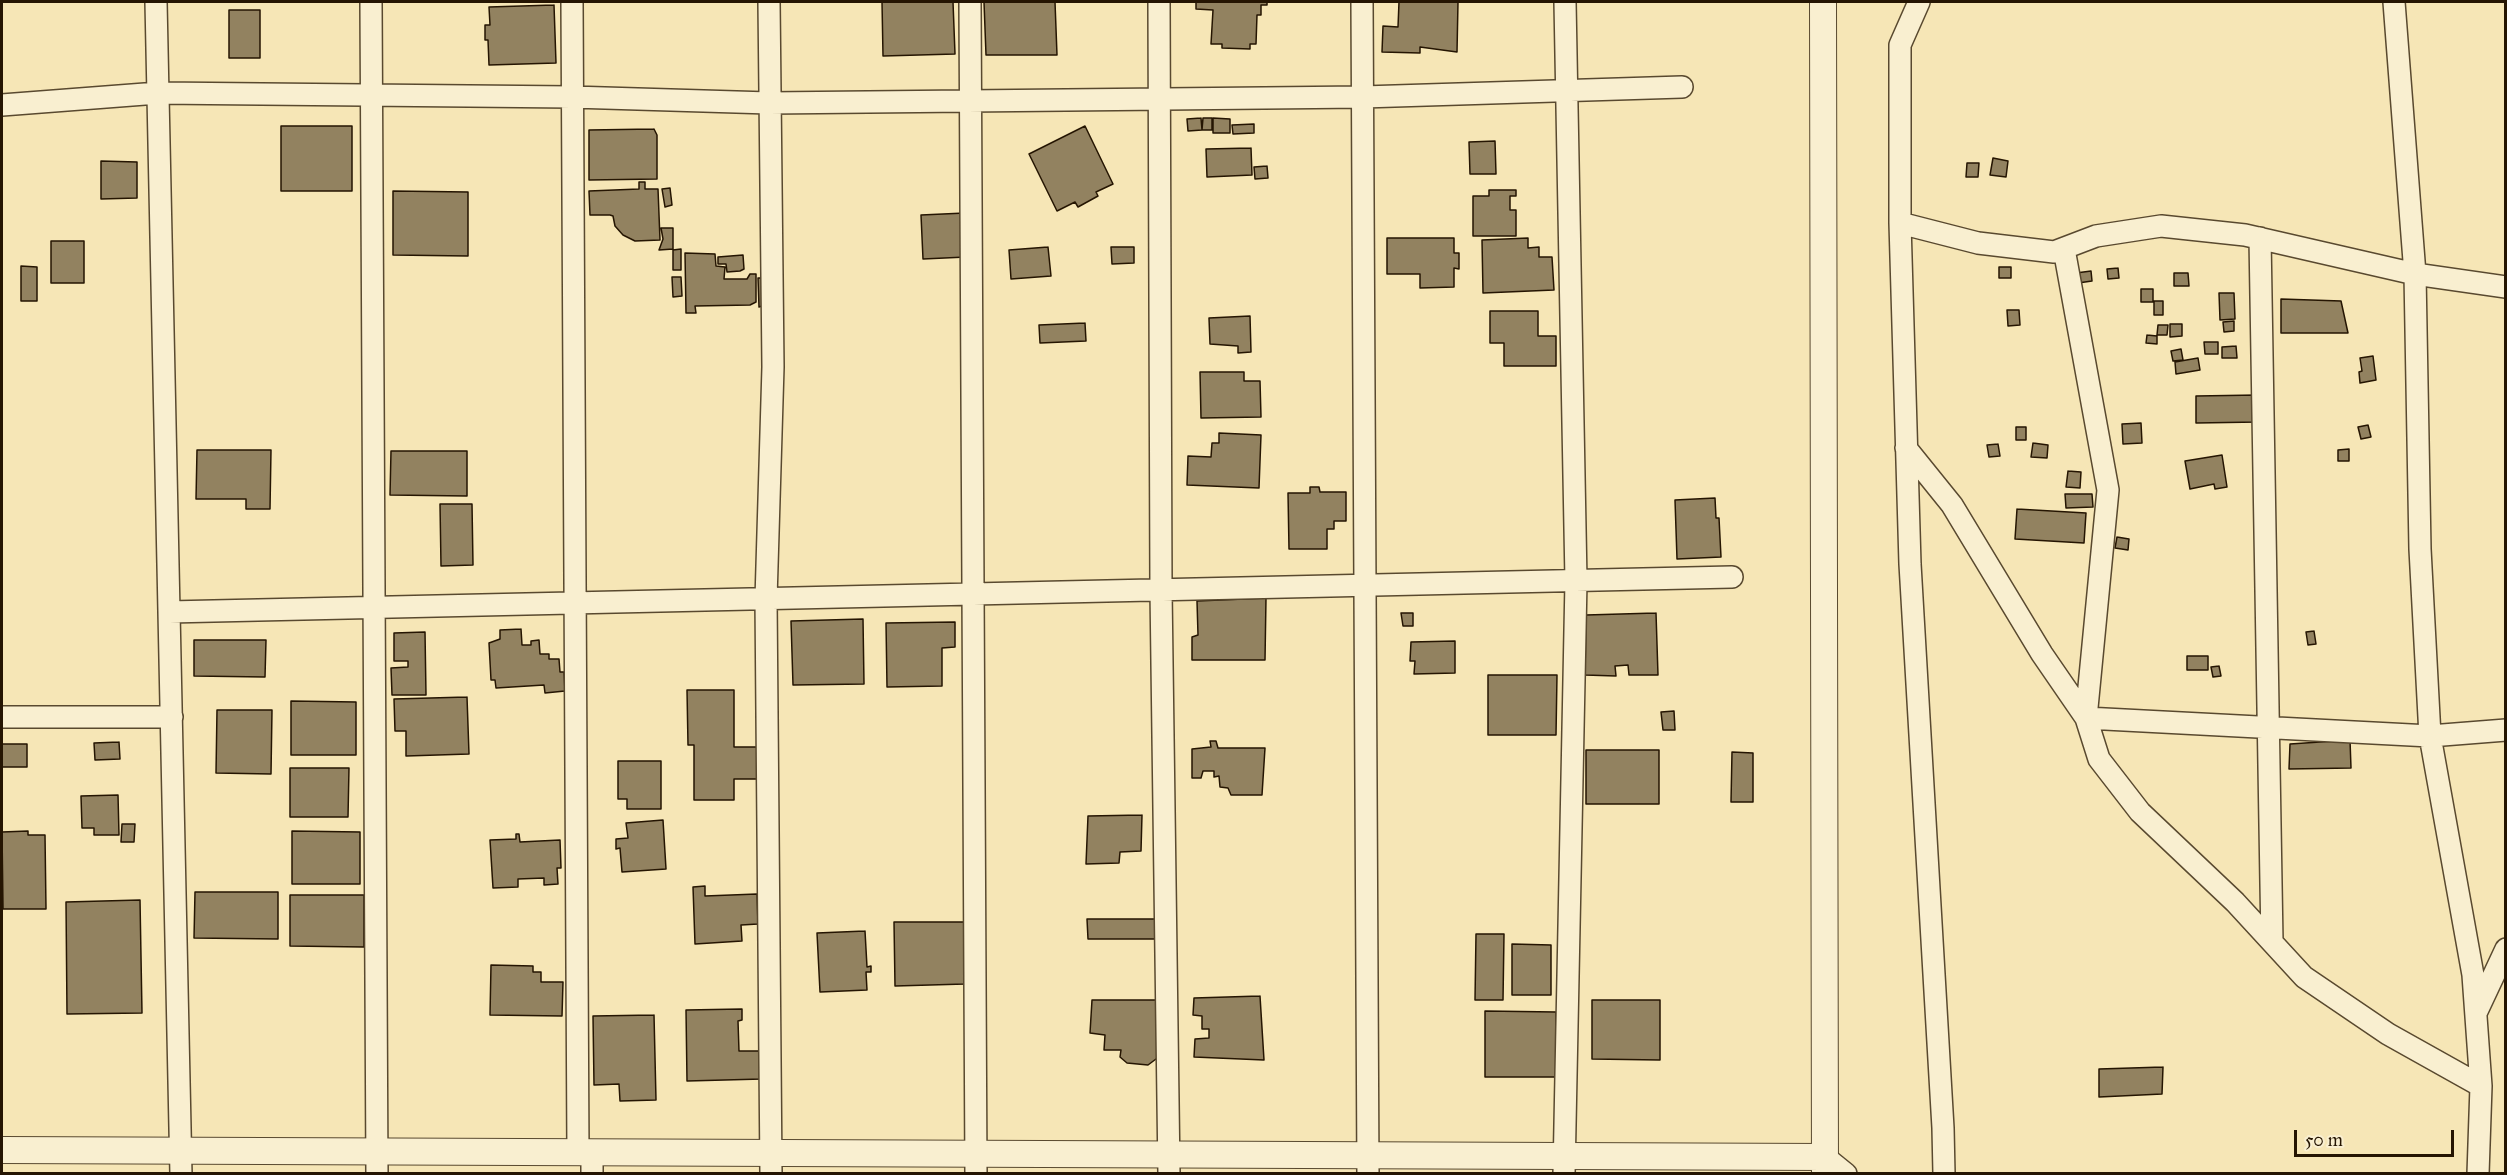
<!DOCTYPE html>
<html>
<head>
<meta charset="utf-8">
<style>
	body { margin:0 }
	#map { position:relative; width:2507px; height:1175px; overflow:hidden; background:#f6e6b6; font-family:"IM FELL Great Primer",serif }
	canvas { display:block }
	.frame { position:absolute; inset:0; border:3px solid #251502; pointer-events:none }
	.scale { position:absolute; left:2294px; top:1130px; width:160px; height:27px; box-sizing:border-box; border:3px solid #251502; border-top:0; padding-left:8px; font-size:18px; line-height:21px; white-space:nowrap; color:#251502; -webkit-text-stroke:4px #f9efd0; paint-order:stroke }
</style>
</head>
<body>
<div id="map">
<canvas width="2507" height="1175"></canvas>
<div class="frame"></div>
<div class="scale">50 m</div>
</div>
<script>
const g = document.querySelector('canvas').getContext('2d');
g.lineJoin = 'round';
function fillPath(path, color) { g.fillStyle = color; g.fill(path, 'evenodd'); }
const toPath = rows => new Path2D(rows.map(r => 'M' + r).join(''));
function strokePath(path, color, width, dash) { g.strokeStyle = color; g.lineWidth = width; g.lineCap = dash ? 'butt' : 'round'; g.setLineDash(dash || []); g.stroke(path); }
const building = toPath([
	[882,2,953,2,955,54,883,56,882,2],
	[984,2,1055,2,1057,55,986,55,984,2],
	[1196,2,1267,2,1267,5,1261,5,1261,15,1257,15,1256,44,1250,44,1250,49,1222,48,1222,44,1211,44,1213,10,1196,9,1196,2],
	[1399,2,1458,2,1457,52,1420,47,1420,53,1382,52,1383,26,1398,27,1399,2],
	[554,5,556,63,489,65,488,40,485,40,485,25,490,25,489,7,554,5],
	[229,10,260,10,260,58,229,58,229,10],
	[1201,118,1202,130,1188,131,1187,119,1201,118],
	[1203,118,1212,118,1212,130,1202,130,1203,118],
	[1213,118,1230,119,1230,133,1213,133,1213,118],
	[1254,124,1254,133,1233,134,1232,125,1254,124],
	[281,126,352,126,352,191,281,191,281,126],
	[1085,126,1113,184,1096,192,1098,196,1078,207,1075,202,1057,211,1029,154,1085,126],
	[654,129,657,135,657,179,589,180,589,130,654,129],
	[1495,141,1496,174,1470,174,1469,142,1495,141],
	[1251,148,1252,175,1207,177,1206,149,1251,148],
	[1993,158,2008,161,2006,177,1990,175,1993,158],
	[101,161,137,162,137,198,101,199,101,161],
	[1967,163,1979,163,1978,177,1966,177,1967,163],
	[1267,166,1268,178,1255,179,1254,167,1267,166],
	[639,182,645,182,645,189,658,189,660,240,635,241,623,235,615,226,613,216,610,215,590,215,589,191,639,189,639,182],
	[670,188,672,205,665,207,662,189,670,188],
	[1489,190,1516,190,1516,196,1510,196,1510,210,1516,210,1516,236,1473,236,1473,196,1489,196,1489,190],
	[393,191,468,192,468,256,393,255,393,191],
	[965,213,966,257,923,259,921,215,965,213],
	[661,228,673,228,673,249,659,250,663,239,661,228],
	[1387,238,1454,238,1454,253,1459,253,1459,269,1454,268,1454,287,1420,288,1420,274,1387,274,1387,238],
	[1528,238,1528,248,1539,247,1539,257,1552,257,1554,290,1483,293,1482,240,1528,238],
	[51,241,84,241,84,283,51,283,51,241],
	[1048,247,1051,276,1011,279,1009,250,1048,247],
	[1111,247,1134,247,1134,263,1112,264,1111,247],
	[681,249,681,270,673,270,673,250,681,249],
	[685,253,715,254,716,266,725,267,724,279,747,279,750,274,756,274,756,302,750,305,695,306,696,313,686,313,685,253],
	[743,255,744,269,740,271,727,272,726,264,718,264,718,257,743,255],
	[21,266,37,267,37,301,21,301,21,266],
	[1999,267,2011,267,2011,278,1999,278,1999,267],
	[2118,268,2119,278,2108,279,2107,269,2118,268],
	[2091,271,2092,281,2078,283,2076,273,2091,271],
	[2174,273,2188,273,2189,286,2174,286,2174,273],
	[672,277,681,277,682,296,673,297,672,277],
	[758,278,770,278,762,315,762,306,759,307,758,278],
	[2141,289,2153,289,2153,302,2141,302,2141,289],
	[2219,293,2234,293,2235,319,2220,320,2219,293],
	[2281,299,2341,301,2348,333,2281,333,2281,299],
	[2154,301,2163,301,2163,315,2154,315,2154,301],
	[2007,310,2019,310,2020,325,2008,326,2007,310],
	[1490,311,1538,311,1538,336,1556,336,1556,366,1504,366,1504,343,1490,343,1490,311],
	[1250,316,1251,352,1238,353,1238,346,1210,344,1209,318,1250,316],
	[2234,321,2234,331,2224,332,2223,322,2234,321],
	[1085,323,1086,341,1040,343,1039,325,1085,323],
	[2170,324,2182,324,2182,336,2170,337,2170,324],
	[2158,325,2168,325,2167,335,2157,335,2158,325],
	[2147,335,2157,336,2157,344,2146,343,2147,335],
	[2204,342,2218,342,2218,354,2205,354,2204,342],
	[2236,346,2237,358,2222,358,2222,347,2236,346],
	[2181,349,2183,360,2173,361,2171,351,2181,349],
	[2373,356,2376,380,2360,383,2359,372,2362,371,2360,358,2373,356],
	[2198,358,2200,370,2176,374,2175,362,2198,358],
	[1200,372,1244,372,1244,381,1260,381,1261,417,1201,418,1200,372],
	[2258,395,2258,422,2196,423,2196,396,2258,395],
	[2141,423,2142,443,2123,444,2122,424,2141,423],
	[2368,425,2371,437,2361,439,2358,427,2368,425],
	[2016,427,2026,427,2026,440,2016,440,2016,427],
	[1219,433,1261,435,1259,488,1187,485,1188,456,1211,457,1212,443,1219,443,1219,433],
	[2033,443,2048,445,2047,458,2031,457,2033,443],
	[1998,444,2000,456,1989,457,1987,445,1998,444],
	[2349,449,2349,461,2338,461,2338,450,2349,449],
	[197,450,271,450,270,509,246,509,246,499,196,499,197,450],
	[391,451,467,451,467,496,390,495,391,451],
	[2222,455,2227,487,2215,489,2214,484,2190,489,2185,461,2222,455],
	[2068,471,2081,472,2080,488,2066,487,2068,471],
	[1310,487,1319,487,1320,492,1346,492,1346,521,1334,521,1334,529,1327,529,1327,549,1289,549,1288,493,1310,493,1310,487],
	[2065,494,2092,494,2093,507,2066,508,2065,494],
	[1715,498,1716,518,1719,518,1721,557,1677,559,1675,500,1715,498],
	[440,504,472,504,473,565,441,566,440,504],
	[2017,509,2086,513,2084,543,2015,539,2017,509],
	[2117,537,2129,539,2128,550,2115,548,2117,537],
	[1266,598,1265,660,1192,660,1192,637,1198,635,1197,601,1266,598],
	[1401,613,1413,613,1413,626,1403,626,1401,613],
	[1656,613,1658,675,1629,675,1628,665,1615,666,1616,676,1585,675,1586,615,1656,613],
	[863,619,864,684,793,685,791,621,863,619],
	[955,622,955,647,942,648,942,686,887,687,886,623,955,622],
	[521,629,522,645,531,645,531,641,539,640,540,654,549,654,549,659,559,659,560,672,564,672,565,691,545,693,544,685,496,688,495,680,491,680,489,643,500,639,500,630,521,629],
	[2314,631,2316,644,2308,645,2306,632,2314,631],
	[425,632,426,695,392,695,391,668,408,667,408,661,394,661,394,633,425,632],
	[194,640,266,640,265,677,194,676,194,640],
	[1455,641,1455,673,1414,674,1415,661,1410,661,1411,642,1455,641],
	[2187,656,2208,656,2208,670,2187,670,2187,656],
	[2219,666,2221,676,2213,677,2211,667,2219,666],
	[1488,675,1557,675,1556,735,1488,735,1488,675],
	[687,690,734,690,734,747,763,747,763,779,734,779,734,800,694,800,694,745,688,745,687,690],
	[467,697,469,754,406,756,406,731,395,731,394,699,467,697],
	[291,701,356,702,356,755,291,755,291,701],
	[217,710,272,710,271,774,216,773,217,710],
	[1674,711,1675,730,1663,730,1661,712,1674,711],
	[2350,740,2351,768,2289,769,2290,744,2350,740],
	[1210,741,1216,741,1218,748,1265,748,1262,795,1231,795,1228,788,1220,787,1219,776,1214,777,1214,771,1203,771,1201,778,1192,778,1192,749,1211,747,1210,741],
	[119,742,120,759,95,760,94,743,119,742],
	[2,744,27,744,27,767,2,767,2,744],
	[1586,750,1659,750,1659,804,1586,804,1586,750],
	[1732,752,1753,753,1753,802,1731,802,1732,752],
	[618,761,661,761,661,809,627,809,627,799,618,799,618,761],
	[290,768,349,768,348,817,290,817,290,768],
	[118,795,119,835,94,835,94,828,82,828,81,796,118,795],
	[1142,815,1141,851,1120,852,1119,863,1086,864,1088,816,1142,815],
	[663,820,666,869,622,872,620,848,616,849,616,839,628,838,626,823,663,820],
	[122,824,135,824,134,842,121,842,122,824],
	[28,831,28,835,45,835,46,909,3,909,2,832,28,831],
	[292,831,360,832,360,884,292,884,292,831],
	[516,834,519,834,520,842,560,840,561,868,557,868,558,884,544,885,544,878,518,879,518,887,493,888,490,840,516,839,516,834],
	[705,886,705,896,757,894,758,924,741,925,742,941,695,944,693,887,705,886],
	[195,892,278,892,278,939,194,938,195,892],
	[290,895,364,895,364,947,290,946,290,895],
	[140,900,142,1013,67,1014,66,902,140,900],
	[1087,919,1157,919,1157,939,1088,939,1087,919],
	[894,922,964,922,965,984,895,986,894,922],
	[865,931,867,967,871,966,871,972,866,972,867,990,820,992,817,933,865,931],
	[1476,934,1504,934,1503,1000,1475,1000,1476,934],
	[1512,944,1551,945,1551,995,1512,995,1512,944],
	[491,965,533,966,533,972,541,972,541,982,563,982,562,1016,490,1015,491,965],
	[1260,996,1264,1060,1194,1057,1195,1039,1209,1038,1209,1029,1202,1029,1202,1016,1193,1015,1194,998,1260,996],
	[1092,1000,1160,1000,1160,1056,1148,1065,1127,1063,1120,1057,1121,1050,1104,1050,1105,1035,1090,1033,1092,1000],
	[1592,1000,1660,1000,1660,1060,1592,1059,1592,1000],
	[742,1009,742,1020,738,1021,739,1051,762,1051,762,1079,687,1081,686,1010,742,1009],
	[1485,1011,1556,1012,1556,1077,1485,1077,1485,1011],
	[654,1015,656,1100,620,1101,619,1084,594,1085,593,1016,654,1015],
	[2163,1067,2162,1094,2099,1097,2099,1069,2163,1067]
]);
fillPath(building, '#928260');
strokePath(building, '#251502', 1.5);
const minor = toPath([
	[156,2,181,1174],
	[371,2,377,1174],
	[572,2,578,1152],
	[769,2,773,367,766,599,771,1174],
	[970,2,976,1174],
	[1159,2,1161,590,1169,1174],
	[1362,2,1368,1174],
	[1919,2,1900,45,1900,223,1910,564,1943,1128,1944,1174],
	[2394,2,2415,274,2420,549,2430,736,2473,975,2481,1086,2478,1174],
	[2,105,158,93,572,97,769,103,1363,97,1682,87],
	[1900,223,1978,243,2054,252,2096,236,2161,226,2245,235,2415,274,2506,287],
	[2260,238,2272,942],
	[2064,249,2108,490,2086,718,2430,736,2506,730],
	[1906,448,1952,505,2042,654,2086,718,2099,759,2140,812,2235,902,2304,977,2388,1034,2481,1086],
	[169,612,1732,577],
	[2,717,172,717],
	[2477,1011,2506,949],
	[1825,1157,1846,1174],
	[592,1174,592,1152],
	[1564,1174,1576,581,1565,2]
]);
const tertiary = toPath([
	[1823,2,1825,1173],
	[2,1150,1825,1157]
]);
strokePath(minor, '#59492f', 24);
strokePath(tertiary, '#59492f', 28);
strokePath(minor, '#f9efd0', 21);
strokePath(tertiary, '#f9efd0', 26);
</script>
</body>
</html>
